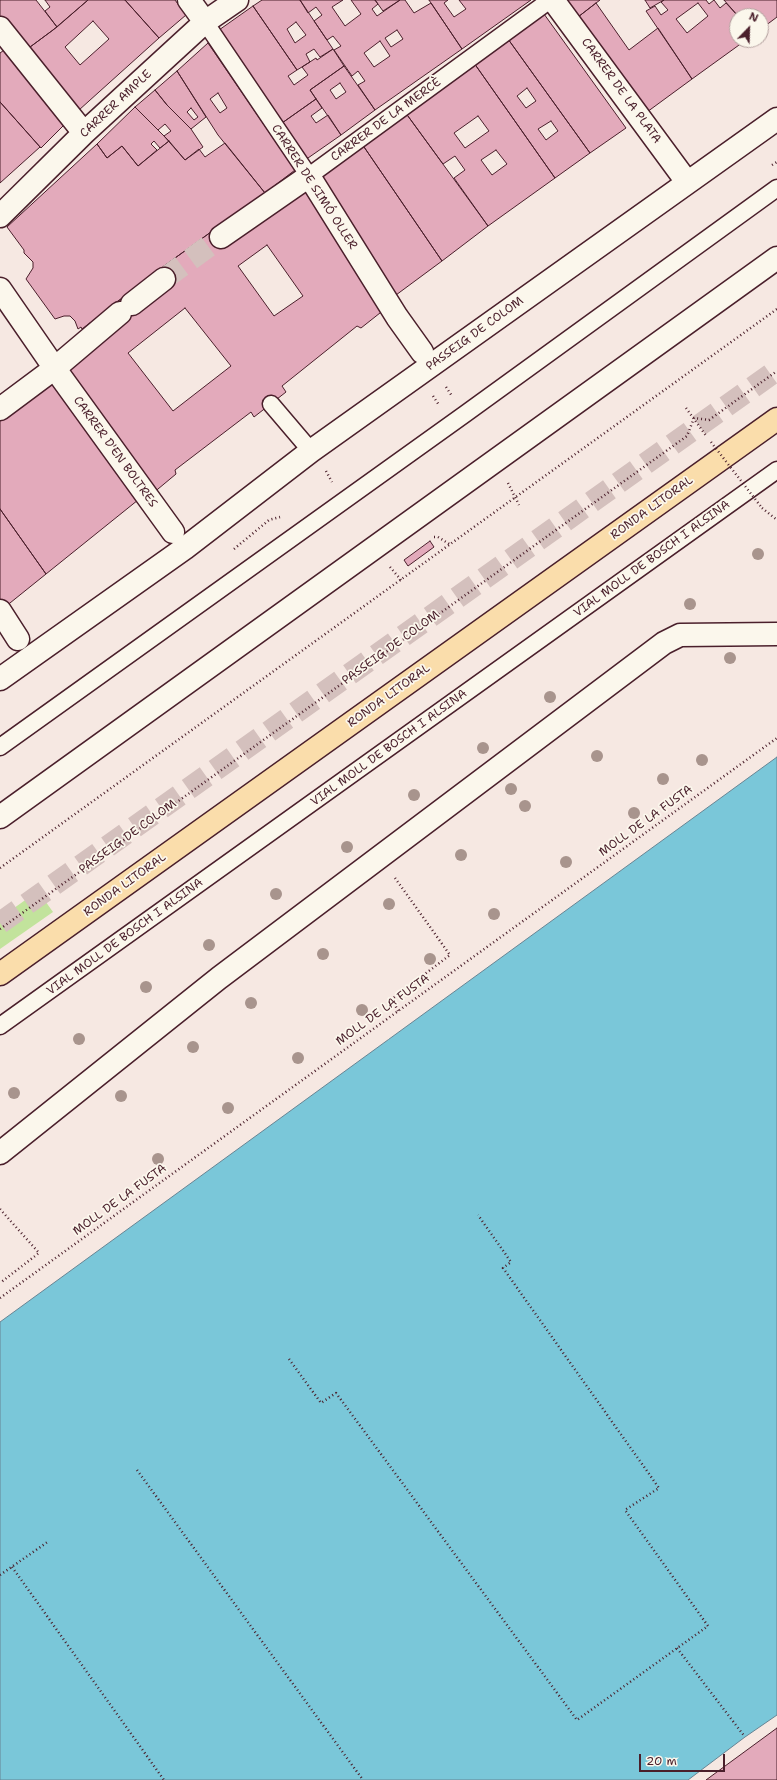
<!DOCTYPE html>
<html>
<head>
<meta charset="utf-8">
<style>
	body { margin:0 }
	#map { position:relative; width:777px; height:1780px; overflow:hidden; background:#f6e8e2; font-family:"Shantell Sans",sans-serif }
	canvas { display:block }
	.north { position:absolute; left:729px; top:8px; width:40px; height:40px; box-sizing:border-box; background:#fbf7ec; border:1px solid #b4a19f; border-radius:50%; rotate:23deg; font-size:11px; font-weight:700; line-height:16px; text-align:center; color:#4a1f2b }
	.north::after { content:''; display:block; margin:auto; width:14px; height:18px; background:#4a1f2b; clip-path:polygon(50% 0,100% 100%,50% 72%,0 100%) }
	.scale { position:absolute; left:639px; top:1754px; width:86px; height:18px; box-sizing:border-box; border:2px solid #4a1f2b; border-top:0; padding-left:5px; font-size:12px; line-height:14px; white-space:nowrap; color:#4a1f2b; -webkit-text-stroke:3px #fbf7ec; paint-order:stroke }
</style>
</head>
<body>
<div id="map">
<canvas width="777" height="1780"></canvas>
<div class="north">N</div>
<div class="scale">20 m</div>
</div>
<script>
const g = document.querySelector('canvas').getContext('2d');
g.lineJoin = 'round';
function fillPath(path, color) { g.fillStyle = color; g.fill(path, 'evenodd'); }
const toPath = rows => new Path2D(rows.map(r => 'M' + r).join(''));
function strokePath(path, color, width, dash) { g.strokeStyle = color; g.lineWidth = width; g.lineCap = dash ? 'butt' : 'round'; g.setLineDash(dash || []); g.stroke(path); }
function write(font, color, halo, rows, align = 'center') {
  g.font = font + ' "Shantell Sans",sans-serif'; g.lineWidth = 3.5; g.setLineDash([]); g.textBaseline = 'middle'; g.strokeStyle = halo; g.fillStyle = color; for (const [text, x, y, turn = 0] of rows) {
    g.save(); g.translate(x, y); g.rotate((+turn || 0) * Math.PI / 180); g.textAlign = isNaN(turn) ? turn : align; if (halo) g.strokeText(text, 0, 0); g.fillText(text, 0, 0); g.restore();
  }
}
fillPath(toPath([
	[38,891,53,912,0,949,0,918]
]), '#c2e39c');
const water = toPath([
	[777,757,777,1715,745,1737,688,1780,0,1780,0,1322,777,757]
]);
fillPath(water, '#7ac7d9');
strokePath(water, '#678493', 1);
const building = toPath([
	[0,0,36,0,57,27,26,50,0,17,0,0],
	[45,0,88,0,57,27,45,11,50,7,45,0],
	[88,0,125,0,159,38,79,110,26,50,53,30,88,0],
	[93,21,109,39,80,65,65,47,93,21],
	[125,0,175,0,186,15,159,38,125,0],
	[262,0,300,0,333,49,320,57,314,49,306,54,310,62,297,70,253,6,262,0],
	[296,22,306,35,295,43,287,29,296,22],
	[300,0,343,0,332,7,345,26,361,14,351,0,375,0,378,4,372,9,377,16,400,0,405,0,414,13,431,3,462,49,375,110,358,85,365,81,358,71,352,76,334,50,341,46,333,36,327,40,314,21,322,15,316,7,308,13,300,0],
	[397,30,403,39,391,47,385,38,397,30],
	[380,41,390,56,374,67,364,53,380,41],
	[375,0,400,0,383,11,375,0],
	[429,0,448,0,444,3,454,17,466,9,459,0,531,0,462,49,429,0],
	[565,0,600,0,578,17,565,0],
	[645,0,664,0,650,8,645,0],
	[664,0,706,0,709,4,714,0,720,8,726,3,738,16,737,40,746,40,692,79,646,11,655,6,661,15,668,10,661,2,664,0],
	[698,3,708,16,687,33,676,19,698,3],
	[724,0,777,0,777,17,761,29,761,16,738,16,724,0],
	[596,3,629,50,658,28,692,79,647,112,578,17,596,3],
	[253,6,297,70,288,76,294,85,308,75,302,67,316,58,317,60,333,49,344,66,310,90,316,99,282,123,219,30,253,6],
	[544,14,626,128,590,153,508,39,544,14],
	[508,39,590,153,555,178,474,63,508,39],
	[527,88,536,101,526,108,517,96,527,88],
	[551,121,558,131,546,140,538,129,551,121],
	[208,43,295,170,265,193,218,135,177,71,208,43],
	[218,93,227,108,220,113,210,99,218,93],
	[7,48,65,124,41,148,0,102,0,53,7,48],
	[474,63,555,178,488,226,454,178,465,170,455,156,443,164,405,112,474,63],
	[478,116,489,131,465,148,454,133,478,116],
	[496,150,507,164,492,175,481,160,496,150],
	[344,66,375,110,341,135,310,90,344,66],
	[340,83,346,92,336,99,330,90,340,83],
	[177,71,206,117,191,129,167,105,155,90,177,71],
	[191,108,198,117,194,120,187,112,191,108],
	[155,90,167,105,191,129,203,147,185,160,164,136,171,131,165,124,158,130,135,107,155,90],
	[316,99,322,108,311,116,316,123,328,115,341,135,308,158,305,157,282,123,316,99],
	[0,102,40,147,0,183,0,102],
	[135,107,169,141,160,148,154,141,151,144,157,150,138,166,122,146,107,158,97,144,135,107],
	[405,112,488,226,442,261,362,144,405,112],
	[169,141,185,160,199,149,205,157,225,143,265,193,164,266,82,329,81,327,78,329,75,321,70,316,64,316,55,319,26,279,33,268,33,262,24,253,24,250,7,227,97,144,107,158,122,146,138,166,169,141],
	[362,144,442,261,396,295,318,177,362,144],
	[305,186,385,309,361,328,357,326,282,386,286,392,254,417,251,412,175,470,176,474,152,494,63,369,120,313,114,304,164,266,215,229,305,186],
	[267,245,303,296,274,316,238,266,267,245],
	[185,308,231,366,173,411,128,353,185,308],
	[53,376,138,500,46,574,0,509,0,418,53,376],
	[0,509,46,574,5,607,0,599,0,509],
	[430,541,434,547,408,566,404,560,430,541],
	[777,1728,777,1780,706,1780,777,1728]
]);
fillPath(building, '#e3aabb');
strokePath(building, '#4a1f2b', 1);
strokePath(toPath([
	[164,279,221,237]
]), '#d4c0bd', 22, [22, 11]);
strokePath(toPath([
	[0,923,777,370]
]), '#d4c0bd', 22, [22, 11]);
const lane = toPath([
	[205,22,309,176,550,0],
	[271,404,311,451],
	[0,747,465,414,777,188],
	[0,1026,777,470]
]);
const street = toPath([
	[189,0,205,22],
	[553,0,687,182],
	[0,28,84,133],
	[0,216,84,133,205,22,237,0],
	[221,237,309,176,397,317,422,352],
	[0,289,58,373,173,532],
	[132,304,164,279],
	[0,409,55,368,120,313],
	[0,611,18,639],
	[0,1153,219,978,664,643,680,635,777,634]
]);
const secondary = toPath([
	[0,679,185,548,311,451,777,119],
	[0,817,777,258]
]);
const highway = toPath([
	[0,974,777,419]
]);
strokePath(lane, '#4a1f2b', 19);
strokePath(street, '#4a1f2b', 25);
strokePath(secondary, '#4a1f2b', 25);
strokePath(highway, '#4a1f2b', 25);
strokePath(toPath([
	[772,165,777,162],
	[446,387,452,396],
	[433,396,439,405],
	[686,408,707,437],
	[326,471,332,482],
	[508,483,519,505],
	[762,508,777,520],
	[434,537,438,537,451,545],
	[234,549,269,520,280,517],
	[390,567,401,580],
	[0,868,777,309],
	[395,878,450,955,392,999,398,1011],
	[0,929,687,436,694,418,709,420,777,371],
	[0,1209,39,1253,0,1283],
	[0,1298,777,738],
	[289,1359,321,1403,336,1393,577,1720,708,1626,625,1510,659,1488,503,1268,511,1262,478,1215],
	[137,1470,363,1780],
	[12,1567,164,1780],
	[0,1575,49,1541],
	[677,1648,745,1737]
]), '#4a1f2b', 2.5, [1, 3]);
strokePath(lane, '#fbf7ec', 16);
strokePath(street, '#fbf7ec', 22);
strokePath(secondary, '#fbf7ec', 22);
strokePath(highway, '#faddab', 22);
strokePath(toPath([
	[711,442,762,508]
]), '#4a1f2b', 2.5, [1, 3]);
g.fillStyle = '#a8948d';
for (const [x, y] of [
	[758,554],
	[690,604],
	[730,658],
	[550,697],
	[483,748],
	[597,756],
	[702,760],
	[663,779],
	[511,789],
	[414,795],
	[525,806],
	[634,813],
	[347,847],
	[461,855],
	[566,862],
	[276,894],
	[389,904],
	[494,914],
	[209,945],
	[323,954],
	[430,959],
	[146,987],
	[251,1003],
	[362,1010],
	[79,1039],
	[193,1047],
	[298,1058],
	[14,1093],
	[121,1096],
	[228,1108],
	[158,1159]
]) { g.beginPath(); g.arc(x, y, 6, 0, 2 * Math.PI); g.fill(); }
write('12px', '#4a1f2b', '#fbf7ec', [
	["CARRER DE LA PLATA",621,91,54],
	["CARRER AMPLE",116,104,-43],
	["CARRER DE LA MERCÈ",386,120,-36],
	["CARRER DE SIMÓ OLLER",314,187,57],
	["PASSEIG DE COLOM",475,334,-36],
	["CARRER D'EN BOLTRES",115,452,54],
	["RONDA LITORAL",652,508,-36],
	["VIAL MOLL DE BOSCH I ALSINA",652,559,-36],
	["PASSEIG DE COLOM",391,648,-36],
	["RONDA LITORAL",389,696,-36],
	["VIAL MOLL DE BOSCH I ALSINA",389,748,-36],
	["MOLL DE LA FUSTA",646,821,-36],
	["PASSEIG DE COLOM",128,837,-36],
	["RONDA LITORAL",125,885,-36],
	["VIAL MOLL DE BOSCH I ALSINA",125,937,-36],
	["MOLL DE LA FUSTA",383,1010,-36],
	["MOLL DE LA FUSTA",120,1200,-36]
]);
</script>
</body>
</html>
